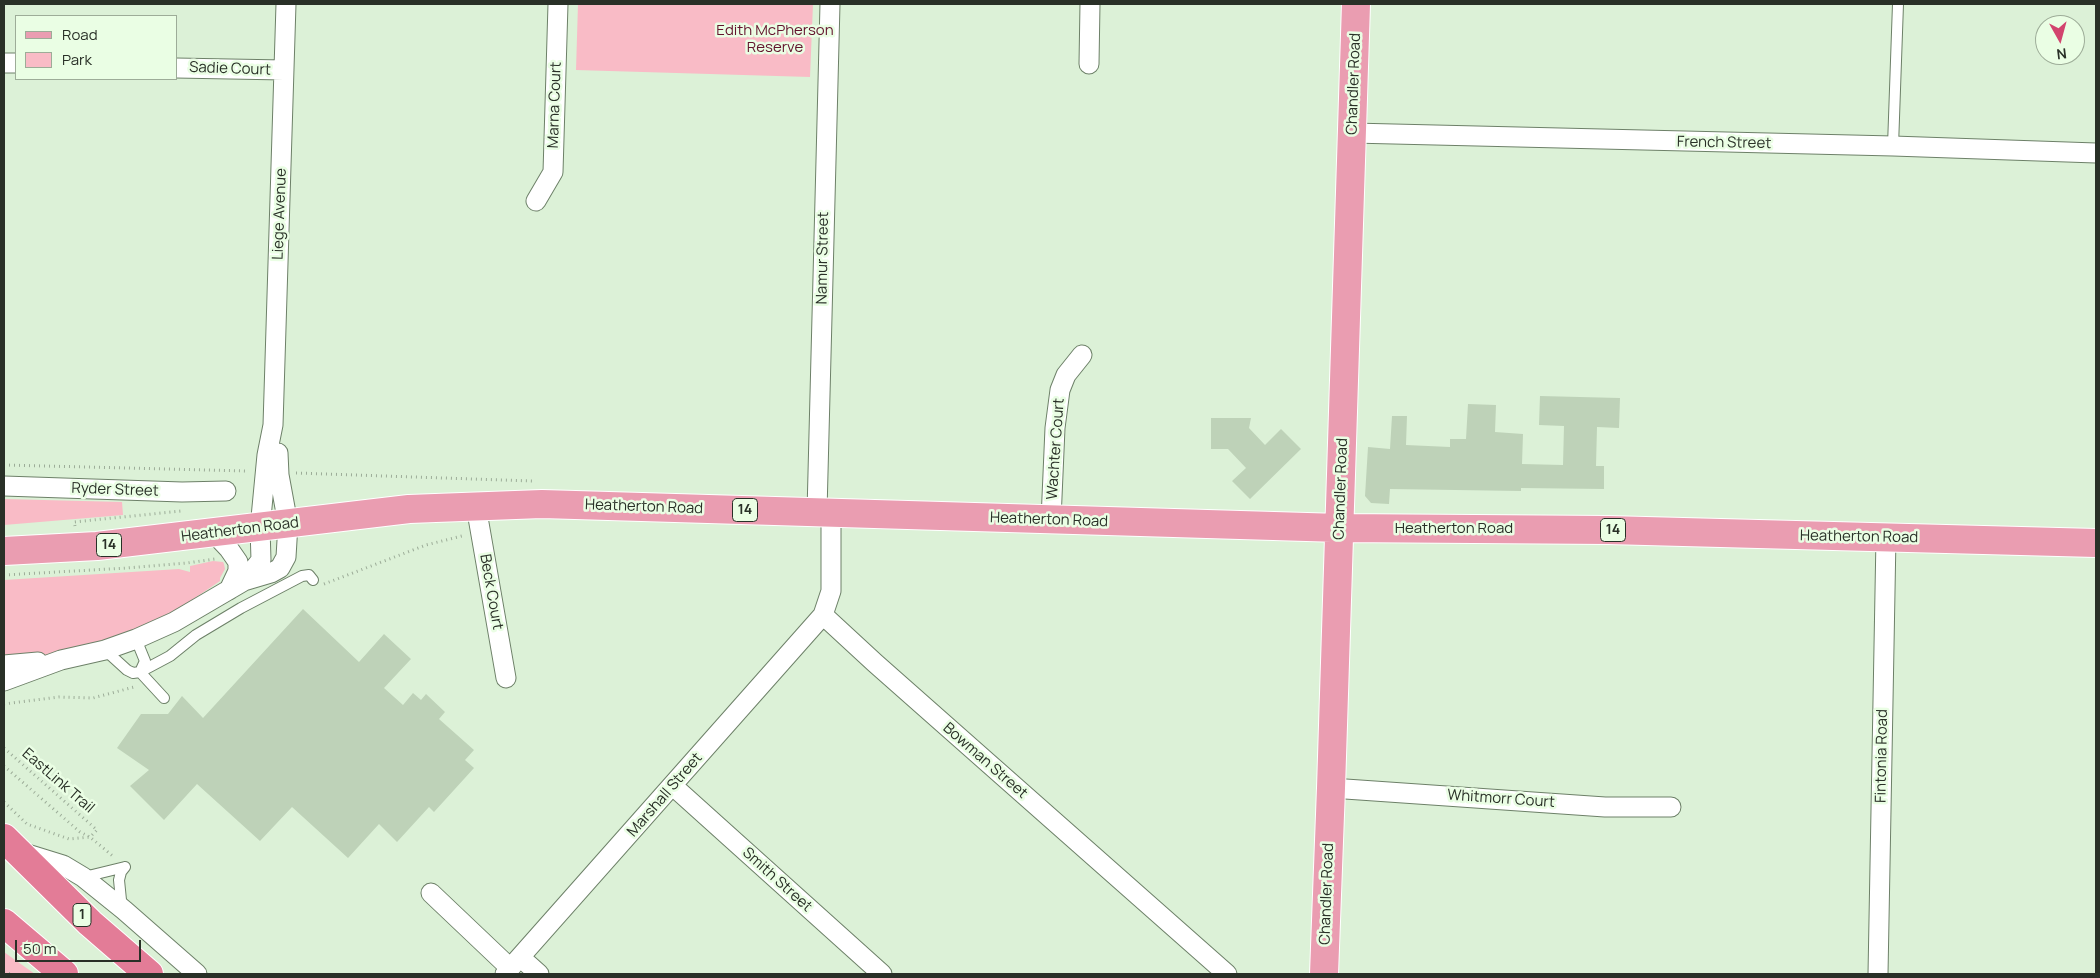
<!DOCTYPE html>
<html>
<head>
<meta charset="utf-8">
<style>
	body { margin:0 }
	#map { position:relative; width:2100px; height:978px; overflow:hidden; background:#dcf1d7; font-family:Manrope,sans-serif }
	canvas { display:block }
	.frame { position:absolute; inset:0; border:5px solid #293027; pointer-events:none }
	.legend { position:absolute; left:15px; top:15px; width:162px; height:65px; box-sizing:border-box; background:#eafee4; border:1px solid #9dac98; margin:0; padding:6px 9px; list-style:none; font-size:15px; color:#293027 }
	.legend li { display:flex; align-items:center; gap:10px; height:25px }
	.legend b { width:25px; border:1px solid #9dac98 }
	.north { position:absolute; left:2035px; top:15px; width:50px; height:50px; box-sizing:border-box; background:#eafee4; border:1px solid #9dac98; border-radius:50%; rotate:173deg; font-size:14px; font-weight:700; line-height:20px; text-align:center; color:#293027 }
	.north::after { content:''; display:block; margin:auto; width:18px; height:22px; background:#d2446e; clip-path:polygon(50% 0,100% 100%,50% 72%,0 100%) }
	.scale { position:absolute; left:15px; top:940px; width:126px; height:22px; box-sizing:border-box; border:2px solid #293027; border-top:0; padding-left:6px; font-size:15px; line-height:18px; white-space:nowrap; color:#293027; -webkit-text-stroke:4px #eafee4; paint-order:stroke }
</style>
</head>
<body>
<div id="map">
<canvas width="2100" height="978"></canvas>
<div class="frame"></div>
<ul class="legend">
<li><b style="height:6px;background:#ea9db1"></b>Road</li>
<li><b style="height:14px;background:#f9bbc6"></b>Park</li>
</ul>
<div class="north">N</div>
<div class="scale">50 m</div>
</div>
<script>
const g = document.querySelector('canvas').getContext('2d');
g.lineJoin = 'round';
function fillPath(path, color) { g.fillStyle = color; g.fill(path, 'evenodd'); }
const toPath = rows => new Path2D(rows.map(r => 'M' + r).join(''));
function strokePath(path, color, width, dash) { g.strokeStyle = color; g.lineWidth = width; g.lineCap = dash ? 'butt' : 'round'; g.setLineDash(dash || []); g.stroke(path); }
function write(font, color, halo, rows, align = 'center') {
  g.font = font + ' Manrope,sans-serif'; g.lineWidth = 5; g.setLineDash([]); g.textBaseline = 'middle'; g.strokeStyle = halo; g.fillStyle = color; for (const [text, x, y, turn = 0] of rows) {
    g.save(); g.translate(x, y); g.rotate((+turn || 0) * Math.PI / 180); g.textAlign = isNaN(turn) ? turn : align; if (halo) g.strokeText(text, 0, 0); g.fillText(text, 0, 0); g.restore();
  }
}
fillPath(toPath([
	[578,4,813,4,810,77,576,70],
	[4,499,122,502,123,515,4,525],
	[213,561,223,562,224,564,225,569,220,578,220,581,186,604,153,622,115,637,44,656,4,658,4,580,179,569,190,572,190,566],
	[4,952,25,967,35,974,4,974]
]), '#f9bbc6');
fillPath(toPath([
	[1540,396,1620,398,1619,428,1597,427,1596,466,1604,466,1604,489,1521,488,1521,491,1390,489,1389,504,1371,503,1365,496,1368,447,1390,449,1392,416,1407,416,1406,445,1450,447,1450,439,1466,439,1468,404,1496,405,1495,432,1523,434,1522,464,1563,465,1564,426,1539,425],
	[1211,418,1251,418,1249,428,1265,445,1281,429,1301,449,1250,499,1232,481,1246,468,1228,449,1211,449],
	[303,609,359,662,384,634,411,659,384,688,403,705,413,693,421,700,426,694,445,712,439,719,474,750,465,760,474,768,434,812,429,807,397,842,379,824,348,858,292,807,260,841,197,784,164,820,130,786,149,770,117,748,141,714,168,714,182,696,203,718]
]), '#bed2b8');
const service = toPath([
	[1893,146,1898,4],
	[136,639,145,661,140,672],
	[105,650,127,670,133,673,140,672,170,656,196,635,241,608,302,576,309,575,313,580],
	[140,672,164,698],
	[84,877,125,867],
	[124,908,121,900,119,880,121,872,125,867]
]);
const minor = toPath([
	[4,63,16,63],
	[1089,64,1090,4],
	[176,68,284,70],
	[1352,133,1893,146,2096,153],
	[536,201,553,172,558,4],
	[4,486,182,492,226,491],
	[476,506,506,678],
	[817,512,830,4],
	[1051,520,1055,428,1060,390,1066,375,1082,355],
	[214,533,229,549,238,562,238,571,229,590],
	[244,581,261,560,260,528,267,455,273,425,286,4],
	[823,615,875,663,1227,974],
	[4,665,38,662],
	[4,681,61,660,105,650,136,639,174,622,244,581,271,573,280,568,286,557,288,524,279,475,278,453],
	[673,786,882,974],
	[1331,788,1605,807,1671,807],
	[21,852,63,865,83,877,124,910,197,974],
	[431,893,510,968],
	[520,957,539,974],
	[505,974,823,615,831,591,831,513],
	[1878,974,1886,537]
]);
const primary = toPath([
	[4,551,97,546,409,509,542,504,1340,528,1608,530,2096,543],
	[1324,974,1331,788,1356,4]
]);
const trunk = toPath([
	[4,838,90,923,149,974],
	[4,923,64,974]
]);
strokePath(service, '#6d8068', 12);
strokePath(minor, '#6d8068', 21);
strokePath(primary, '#fff', 30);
strokePath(trunk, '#fff', 30);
strokePath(toPath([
	[4,465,248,471],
	[296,473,532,481],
	[75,526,74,522,181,511],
	[4,575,127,568,187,563,215,559],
	[324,584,426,545,462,536],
	[4,704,59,697,93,698,134,687],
	[4,748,97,830,90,837,80,832,4,766],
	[4,802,27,824,69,839,90,837,114,857],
	[4,973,13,974]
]), '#9cac98', 3, [1, 4]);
strokePath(service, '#fff', 10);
strokePath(minor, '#fff', 19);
strokePath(primary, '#ea9db1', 28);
strokePath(trunk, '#e37c97', 28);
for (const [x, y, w] of [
	[745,510,25],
	[1613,530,25],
	[109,545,25],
	[82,915,18]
]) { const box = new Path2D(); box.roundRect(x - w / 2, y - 11.5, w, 23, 4); g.fillStyle = '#eafee4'; g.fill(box); strokePath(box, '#293027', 1); }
write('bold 14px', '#293027', null, [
	["14",745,510],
	["14",1613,530],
	["14",109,545],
	["1",82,915]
]);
write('15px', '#63142d', '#eafee4', [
	["Edith McPherson",775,31],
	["Reserve",775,48]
]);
write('15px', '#293027', '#eafee4', [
	["Sadie Court",230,69,2],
	["Chandler Road",1354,84,-88],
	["Marna Court",555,105,-88],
	["French Street",1724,143,1],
	["Liege Avenue",280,214,-88],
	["Namur Street",823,258,-89],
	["Wachter Court",1056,449,-86],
	["Chandler Road",1341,489,-88],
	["Ryder Street",115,490,2],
	["Heatherton Road",644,507,2],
	["Heatherton Road",1049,520,2],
	["Heatherton Road",1454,529],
	["Heatherton Road",240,530,-7],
	["Heatherton Road",1859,537,1],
	["Beck Court",491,592,80],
	["Fintonia Road",1882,756,-89],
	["Bowman Street",985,761,41],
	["EastLink Trail",58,781,41],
	["Marshall Street",665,795,-49],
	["Whitmorr Court",1501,799,4],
	["Smith Street",777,880,42],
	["Chandler Road",1327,894,-88]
]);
</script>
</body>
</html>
